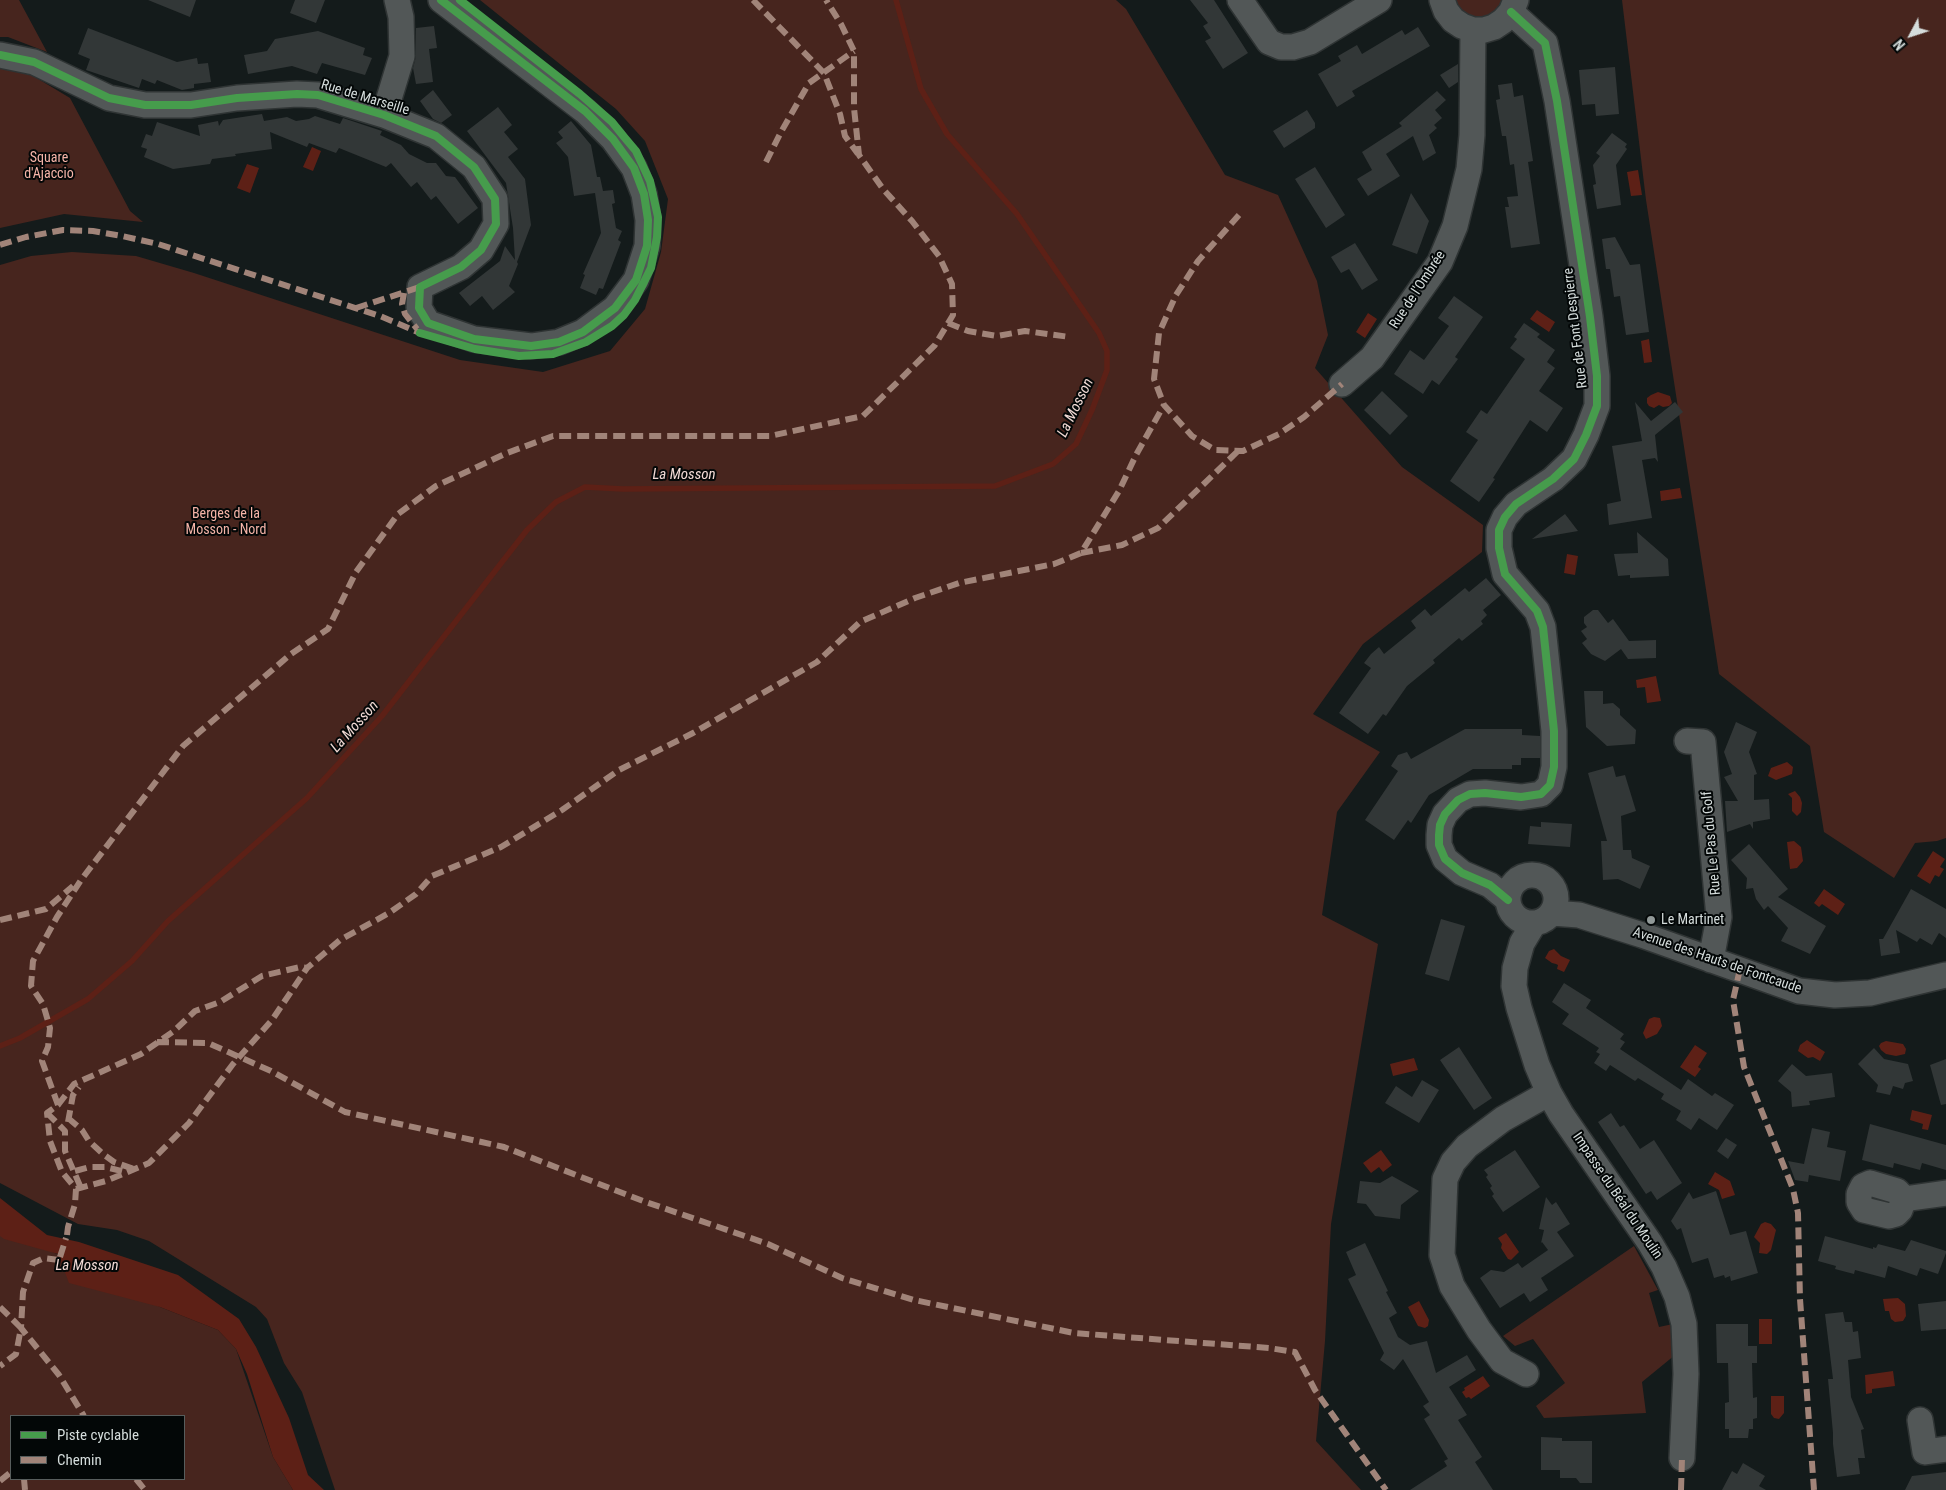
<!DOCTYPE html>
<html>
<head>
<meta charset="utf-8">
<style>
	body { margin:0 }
	#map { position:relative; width:1946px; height:1490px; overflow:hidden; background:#141b1b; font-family:"Roboto Condensed",sans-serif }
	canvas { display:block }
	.legend { position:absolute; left:10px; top:1415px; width:175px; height:65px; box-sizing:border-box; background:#030707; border:1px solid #575d5c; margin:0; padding:6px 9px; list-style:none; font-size:15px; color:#d5dddc }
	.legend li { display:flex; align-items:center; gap:10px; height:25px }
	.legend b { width:25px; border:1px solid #575d5c }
	.north { position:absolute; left:1886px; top:10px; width:50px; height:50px; -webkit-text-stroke:4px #030707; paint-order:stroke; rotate:230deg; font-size:14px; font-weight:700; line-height:20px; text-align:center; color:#d5dddc }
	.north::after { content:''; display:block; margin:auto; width:18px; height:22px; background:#d5dddc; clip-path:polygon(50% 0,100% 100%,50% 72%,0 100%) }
</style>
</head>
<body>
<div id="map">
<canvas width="1946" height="1490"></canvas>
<ul class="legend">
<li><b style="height:6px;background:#469c4c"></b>Piste cyclable</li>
<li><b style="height:6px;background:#a18479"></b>Chemin</li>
</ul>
<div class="north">N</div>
</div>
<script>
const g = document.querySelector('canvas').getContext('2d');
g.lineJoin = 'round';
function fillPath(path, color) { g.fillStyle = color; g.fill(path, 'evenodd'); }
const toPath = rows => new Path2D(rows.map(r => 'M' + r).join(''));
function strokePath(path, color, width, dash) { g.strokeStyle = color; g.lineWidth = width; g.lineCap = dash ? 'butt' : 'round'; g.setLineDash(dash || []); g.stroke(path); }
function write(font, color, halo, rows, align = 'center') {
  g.font = font + ' "Roboto Condensed",sans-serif'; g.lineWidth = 4; g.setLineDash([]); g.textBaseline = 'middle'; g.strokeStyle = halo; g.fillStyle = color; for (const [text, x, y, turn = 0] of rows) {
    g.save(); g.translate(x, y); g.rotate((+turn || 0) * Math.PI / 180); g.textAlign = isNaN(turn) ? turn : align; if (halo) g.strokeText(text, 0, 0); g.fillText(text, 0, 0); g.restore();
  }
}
fillPath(toPath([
	[0,0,19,0,47,52,8,37,0,37],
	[480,0,1116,0,1126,9,1225,175,1278,195,1317,281,1328,335,1315,368,1402,467,1483,525,1482,552,1363,644,1313,714,1380,752,1337,812,1322,915,1378,944,1331,1224,1325,1341,1316,1441,1361,1490,335,1490,302,1392,284,1363,267,1319,256,1307,149,1241,117,1230,78,1224,0,1183,0,265,31,256,72,252,136,256,194,273,460,360,543,372,610,351,645,309,661,252,668,199,645,141,616,109],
	[1452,0,1505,0,1498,12,1481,21,1463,16],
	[1622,0,1946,0,1946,838,1937,841,1915,843,1894,878,1824,832,1810,746,1719,674,1646,200],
	[0,65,30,74,70,98,130,211,143,222,64,214,0,228],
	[0,1225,160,1307,218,1330,236,1349,273,1457,293,1490,0,1490],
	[11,1416,184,1416,184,1479,11,1479],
	[1634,1246,1658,1290,1649,1293,1659,1327,1673,1324,1675,1355,1642,1382,1646,1413,1544,1418,1536,1406,1565,1383,1533,1339,1515,1346,1503,1336]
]), '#47251e');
fillPath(toPath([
	[312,147,321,151,313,171,303,167],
	[247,164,259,168,250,193,237,188],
	[1638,170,1642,195,1631,196,1627,172],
	[1537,310,1555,322,1549,332,1530,319],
	[1368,313,1377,319,1365,338,1356,332],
	[1649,339,1652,362,1644,363,1641,341],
	[1658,392,1670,396,1672,403,1669,406,1663,407,1659,405,1654,408,1649,406,1647,403,1647,398,1651,395],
	[1680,488,1682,498,1661,501,1660,491],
	[1567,554,1578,556,1575,575,1564,573],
	[1656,676,1661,701,1647,703,1645,687,1637,688,1636,680],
	[1787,762,1793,767,1792,774,1776,780,1768,776,1771,768],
	[1795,791,1800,797,1802,803,1801,812,1797,816,1792,811,1792,798,1788,794],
	[1794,841,1801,847,1803,861,1797,868,1790,869,1787,842],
	[1933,851,1945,859,1940,867,1944,869,1939,877,1935,875,1930,884,1917,876],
	[1824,889,1845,904,1838,915,1822,904,1819,907,1814,903],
	[1554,949,1561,956,1570,960,1564,972,1557,969,1558,965,1556,964,1552,963,1545,958,1549,951],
	[1654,1017,1660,1018,1662,1026,1657,1034,1646,1039,1643,1033,1649,1019],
	[1807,1040,1825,1052,1820,1061,1813,1057,1808,1058,1798,1051,1800,1045],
	[1886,1041,1903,1044,1906,1049,1905,1054,1896,1056,1886,1054,1881,1050,1879,1046,1881,1043],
	[1695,1045,1707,1053,1698,1067,1701,1069,1695,1077,1680,1067],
	[1414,1058,1418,1070,1393,1076,1390,1064],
	[1912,1110,1932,1115,1928,1130,1922,1129,1923,1124,1910,1120],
	[1381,1150,1392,1165,1383,1172,1379,1167,1371,1173,1363,1163],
	[1715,1172,1730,1181,1735,1195,1722,1199,1719,1190,1708,1184],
	[0,1198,47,1235,79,1242,178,1275,239,1319,256,1347,289,1418,308,1475,324,1490,293,1490,273,1457,247,1374,236,1349,218,1330,160,1307,69,1283,58,1254,4,1239,0,1236],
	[1765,1222,1771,1224,1776,1230,1771,1250,1767,1254,1759,1253,1760,1243,1754,1237,1761,1224],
	[1506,1233,1519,1252,1511,1260,1508,1259,1501,1248,1502,1244,1498,1238],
	[1898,1298,1905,1304,1906,1316,1903,1321,1895,1322,1891,1319,1889,1311,1885,1311,1883,1299],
	[1419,1301,1429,1320,1428,1326,1425,1328,1418,1326,1408,1307],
	[1759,1319,1772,1319,1772,1344,1759,1344],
	[1893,1371,1895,1386,1872,1389,1872,1393,1866,1394,1865,1375],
	[1483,1376,1490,1386,1471,1399,1469,1397,1466,1398,1462,1392,1465,1390,1464,1388],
	[1771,1396,1784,1396,1784,1413,1779,1419,1774,1418,1771,1414]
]), '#5d2016');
strokePath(toPath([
	[0,1046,20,1038,88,999,132,961,168,921,307,798,382,716,527,530,556,502,585,487,623,489,995,486,1053,464,1076,444,1092,410,1107,370,1107,351,1099,333,1017,214,947,134,921,89,896,0]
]), '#5d2016', 5.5);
fillPath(toPath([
	[148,0,196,0,190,17],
	[295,0,325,0,316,23,290,13],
	[1190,0,1214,0,1248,53,1223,69,1205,41,1211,38,1203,26,1208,23],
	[434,26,437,48,429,49,433,82,416,84,413,68,416,56,416,28],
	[1418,27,1430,46,1352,91,1355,96,1337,107,1318,74,1341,61,1338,56,1357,45,1362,54,1402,30,1405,35],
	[88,28,177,62,197,58,198,64,208,63,211,82,194,84,194,88,182,90,157,80,155,84,142,79,139,88,86,70,90,59,78,54],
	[318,31,365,48,363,55,372,58,365,75,322,63,317,74,292,66,248,74,244,55,267,51,275,39],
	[1458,64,1458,82,1449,88,1440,75],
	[1615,67,1619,114,1596,116,1595,104,1582,105,1579,70],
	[1512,83,1514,97,1523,95,1533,161,1528,162,1540,244,1511,248,1505,207,1509,207,1507,197,1518,196,1514,164,1510,165,1506,136,1502,136,1496,100,1500,99,1498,85],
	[433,90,452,115,441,123,433,119,420,101],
	[1437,91,1446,100,1435,110,1442,118,1434,125,1437,128,1429,135,1436,153,1423,161,1413,136,1386,154,1400,176,1368,196,1357,179,1372,170,1362,152,1402,126,1399,123],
	[498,107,512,125,504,132,518,149,508,157,525,179,531,225,517,262,518,264,509,286,515,292,493,310,482,296,470,306,459,293,500,261,505,246,515,260,513,228,506,183,467,131],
	[1307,110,1315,123,1315,128,1284,148,1273,131],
	[262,114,264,121,287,117,296,121,309,119,315,116,340,124,343,118,382,131,380,135,401,145,409,154,427,163,436,163,446,176,455,177,478,208,458,224,436,196,431,200,417,182,411,187,391,163,386,167,339,148,336,153,309,143,307,147,270,132,272,149,235,154,236,156,212,159,210,164,173,169,144,157,147,149,141,147,146,134,152,136,157,122,200,136,198,125,218,121,219,126,223,120],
	[571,121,591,145,597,177,600,177,603,191,613,190,615,203,612,204,616,228,622,231,618,240,621,242,603,289,599,288,596,295,580,288,585,275,583,274,601,233,595,193,574,196,568,157,556,143,563,138,558,132],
	[1612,133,1627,144,1625,147,1627,149,1616,165,1621,205,1597,209,1593,185,1596,184,1593,165,1600,156,1596,153],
	[1315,167,1345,215,1326,228,1295,179],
	[1411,193,1429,221,1417,254,1392,245],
	[1615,237,1630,265,1640,264,1649,332,1626,335,1620,296,1614,297,1610,269,1606,269,1602,239],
	[1355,243,1378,280,1362,290,1349,269,1341,273,1331,257],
	[1454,296,1483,317,1455,357,1458,359,1439,385,1432,380,1423,394,1394,374,1410,350,1424,360,1449,326,1438,318],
	[1524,323,1540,334,1537,337,1555,350,1547,362,1555,368,1539,391,1563,408,1547,432,1530,420,1493,478,1495,479,1479,502,1450,481,1478,440,1466,432,1481,410,1487,414,1525,359,1510,348,1517,339,1514,337],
	[1382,391,1408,416,1390,435,1364,410],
	[1635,402,1651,421,1675,402,1683,412,1655,435,1658,462,1655,458,1642,460,1652,518,1609,525,1607,504,1621,501,1612,446,1642,441],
	[1565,514,1578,531,1532,539],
	[1637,532,1668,559,1669,576,1630,578,1630,575,1618,576,1614,554,1638,553],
	[1486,578,1501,595,1483,610,1487,615,1481,621,1483,624,1462,641,1459,638,1433,660,1435,663,1407,686,1386,716,1383,714,1368,734,1339,713,1371,668,1364,663,1371,654,1379,647,1384,654,1416,628,1411,621,1425,609,1431,616,1465,588,1469,592],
	[1593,610,1598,610,1608,623,1613,619,1629,641,1656,640,1656,658,1628,659,1621,649,1605,661,1591,654,1582,643,1587,639,1581,631,1587,627,1584,623,1584,617],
	[1584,691,1603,691,1603,704,1613,703,1620,709,1620,715,1636,730,1635,744,1607,746,1586,727],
	[1736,722,1757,732,1749,752,1757,774,1754,775,1754,800,1769,799,1770,819,1753,822,1753,829,1750,824,1727,832,1725,801,1738,801,1724,777,1732,774,1724,752],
	[1465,729,1522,729,1522,735,1540,736,1540,758,1521,758,1521,765,1512,765,1512,769,1473,769,1429,795,1411,823,1408,820,1394,840,1365,820,1398,771,1391,766,1398,755,1407,752,1411,759],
	[1613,766,1616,777,1625,775,1636,811,1621,816,1623,850,1631,850,1632,858,1650,866,1640,889,1618,879,1603,880,1601,841,1607,841,1588,773],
	[1541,822,1572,824,1570,847,1528,844,1530,826,1541,827],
	[1749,844,1788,889,1778,897,1826,926,1810,954,1781,941,1788,928,1768,906,1764,910,1756,899,1753,888,1746,889,1747,878,1731,860],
	[1911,889,1946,909,1946,938,1939,933,1932,945,1920,938,1917,942,1896,930,1900,953,1881,956,1879,939,1883,939],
	[1441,919,1465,926,1449,981,1425,974],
	[1564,983,1591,1000,1586,1008,1624,1034,1620,1039,1625,1042,1620,1049,1681,1090,1688,1079,1712,1096,1715,1093,1734,1105,1717,1130,1699,1118,1691,1130,1676,1120,1681,1111,1661,1099,1664,1094,1638,1078,1635,1081,1610,1065,1606,1071,1594,1063,1600,1054,1596,1052,1599,1048,1562,1024,1569,1014,1552,1002],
	[1459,1047,1492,1098,1474,1110,1440,1060],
	[1874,1048,1884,1059,1908,1064,1913,1081,1905,1083,1903,1089,1893,1086,1890,1095,1876,1092,1878,1085,1858,1064],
	[1946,1059,1946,1104,1941,1105,1930,1065],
	[1792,1064,1806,1076,1832,1073,1835,1097,1809,1101,1810,1105,1792,1107,1791,1092,1778,1081],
	[1422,1080,1439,1090,1419,1123,1385,1103,1396,1086,1412,1097],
	[1611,1113,1620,1127,1624,1125,1640,1149,1654,1140,1682,1183,1657,1200,1651,1191,1646,1194,1598,1122],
	[1870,1124,1946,1145,1946,1170,1922,1163,1920,1170,1894,1163,1893,1168,1862,1160],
	[1812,1128,1830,1132,1827,1147,1846,1151,1840,1181,1809,1175,1808,1182,1795,1180,1788,1161,1804,1164],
	[1726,1138,1737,1145,1728,1159,1717,1151],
	[1515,1150,1540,1187,1503,1212,1492,1196,1494,1194,1490,1188,1492,1186,1486,1177,1488,1175,1484,1170],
	[1392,1176,1419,1191,1401,1205,1400,1219,1375,1216,1366,1204,1357,1203,1360,1181,1380,1183],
	[1716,1191,1730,1235,1746,1231,1758,1273,1731,1281,1730,1276,1725,1278,1724,1275,1714,1278,1708,1258,1692,1263,1681,1228,1677,1230,1671,1221,1689,1192,1693,1199],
	[1546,1197,1552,1205,1556,1202,1570,1224,1557,1232,1574,1256,1541,1278,1548,1290,1530,1302,1524,1293,1500,1308,1480,1278,1491,1270,1504,1272,1518,1263,1522,1268,1548,1250,1542,1242,1541,1243,1544,1230,1539,1229],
	[1825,1236,1873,1249,1873,1247,1876,1248,1878,1244,1905,1251,1911,1240,1946,1251,1946,1253,1938,1274,1920,1268,1917,1276,1888,1266,1885,1278,1855,1270,1854,1274,1835,1269,1836,1266,1818,1261],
	[1365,1243,1388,1291,1386,1292,1397,1313,1389,1318,1398,1337,1410,1345,1427,1341,1436,1373,1467,1355,1476,1370,1449,1387,1467,1415,1458,1420,1482,1457,1475,1462,1493,1490,1410,1490,1447,1466,1444,1461,1448,1459,1424,1419,1430,1415,1423,1406,1429,1402,1403,1359,1394,1370,1380,1360,1384,1353,1348,1279,1356,1275,1346,1252],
	[1946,1301,1946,1329,1921,1331,1918,1304],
	[1843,1312,1845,1322,1852,1322,1853,1332,1858,1331,1861,1358,1848,1360,1851,1397,1864,1429,1861,1430,1865,1458,1858,1458,1860,1474,1837,1477,1833,1444,1833,1433,1828,1379,1833,1379,1825,1314],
	[1716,1324,1748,1324,1748,1346,1757,1346,1757,1363,1752,1363,1753,1398,1757,1397,1757,1418,1753,1419,1753,1429,1749,1429,1748,1438,1729,1438,1729,1429,1725,1429,1725,1403,1729,1402,1728,1363,1717,1363],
	[1541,1437,1562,1438,1562,1441,1592,1441,1592,1483,1580,1483,1576,1478,1560,1478,1560,1470,1541,1470],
	[1743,1463,1765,1476,1759,1486,1766,1490,1722,1490,1732,1471,1737,1474],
	[1946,1472,1946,1490,1905,1490,1912,1476]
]), '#323737');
const minor = toPath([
	[1240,0,1269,42,1281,47,1293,47,1310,42,1379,0],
	[1442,0,1446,11,1453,20,1462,26,1473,30,1484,30,1494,27,1503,21,1511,12,1516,0],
	[0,55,34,62,109,98,145,105,191,105,237,98,297,94,318,95,384,115,436,136,474,167,495,199,496,224,481,250,461,267,420,287,419,308,428,323,474,339,531,346,559,342,583,332,615,308,636,280,647,246,648,220,644,194,634,168,613,139,585,111,441,0],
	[384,115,402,56,401,17,397,0],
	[1342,384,1372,358,1387,337,1440,262,1455,226,1469,169,1472,135,1473,30],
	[1687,741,1703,742,1719,917,1711,960],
	'1508 899a24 24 0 1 1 48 0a24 24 0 1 1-48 0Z',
	[1508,900,1490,885,1462,873,1445,859,1439,845,1439,835,1440,825,1445,814,1458,800,1470,794,1485,793,1521,797,1541,794,1550,785,1554,767,1554,731,1543,627,1537,611,1505,574,1499,548,1499,530,1505,517,1516,504,1553,479,1574,459,1586,435,1597,406,1597,376,1590,317,1557,101,1545,43,1511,12],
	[1552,913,1579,915,1642,935,1799,991,1835,995,1870,993,1946,975],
	[1534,923,1522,943,1515,968,1514,986,1519,1008,1537,1065,1549,1093,1561,1114,1650,1243,1664,1267,1677,1297,1684,1324,1686,1374,1682,1458],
	[1870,1183,1897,1191,1904,1199,1900,1210,1896,1214,1889,1216,1864,1210,1859,1202,1859,1194,1863,1186,1870,1183],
	[1904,1199,1946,1193],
	[1526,1374,1502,1361,1479,1330,1452,1286,1442,1255,1445,1179,1453,1162,1467,1146,1503,1119,1549,1093],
	[1920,1420,1925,1452,1946,1449]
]);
strokePath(minor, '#2f3434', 28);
strokePath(minor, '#525757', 25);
strokePath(toPath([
	[753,0,824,73,840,114,845,136,858,154],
	[766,162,781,132,809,83,854,51],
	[1239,215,1198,261,1176,295,1159,333,1154,379,1164,405,1192,436,1215,450,1243,451,1279,434,1304,417,1342,384],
	[0,245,26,237,63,230,93,231,122,236,158,244,380,316,420,333],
	[404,293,402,304,405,314,417,329],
	[356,308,420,287],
	[948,323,968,331,997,336,1025,331,1070,337],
	[1081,553,1122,545,1158,528,1238,451],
	[0,920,46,909,73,886],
	[1740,969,1733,1000,1744,1067,1793,1189,1798,1213,1800,1299,1814,1490],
	[157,1042,208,1043,271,1071,345,1112,504,1147,643,1201,768,1244,842,1278,914,1300,1074,1333,1269,1348,1295,1352,1315,1390,1386,1490],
	[58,1105,74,1084,141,1054,174,1031,195,1011,220,1002,262,976,300,967,307,968],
	[47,1113,65,1131,65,1151,81,1188],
	[68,1118,82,1130,89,1141,103,1154,114,1162,134,1169],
	[68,1122,73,1095,79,1087],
	[75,1171,90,1167,105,1167,126,1172],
	[76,1189,106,1181,149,1163,189,1123,233,1064,272,1020,307,968,340,940,389,913,416,894,432,876,501,847,562,810,619,770,693,733,817,662,860,622,915,598,959,583,1054,564,1081,553,1119,491,1136,455,1164,405],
	[67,1235,68,1227,75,1204,76,1189,62,1172,50,1141,47,1113,58,1105,42,1061,48,1047,50,1028,43,1004,31,986,33,961,57,917,81,880,183,746,291,654,328,629,356,572,398,514,436,486,507,453,553,436,770,436,863,416,935,345,953,315,952,284,939,256,912,221,883,189,859,155,854,108,854,51,841,24,826,0],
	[60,1257,66,1238],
	[59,1260,44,1258,33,1263,23,1292,21,1328,59,1375,84,1416],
	[0,1307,21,1328,16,1354,0,1366],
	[24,1479,25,1490],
	[136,1479,145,1490],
	[0,1481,11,1472],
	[1681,1490,1682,1458]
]), '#a18479', 6, [12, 6]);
strokePath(toPath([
	[0,55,34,62,109,98,145,105,191,105,237,98,297,94,318,95,384,115,436,136,474,167,495,199,496,224,481,250,461,267,420,287,419,308,428,323,474,339,531,346,559,342,583,332,615,308,636,280,647,246,648,220,644,194,634,168,613,139,585,111,441,0],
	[420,333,475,349,519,356,553,354,586,342,612,326,624,315,635,300,651,268,657,237,658,217,650,181,636,151,625,138,612,122,580,94,460,0],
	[1508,900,1490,885,1462,873,1445,859,1439,845,1439,835,1440,825,1445,814,1458,800,1470,794,1485,793,1521,797,1541,794,1550,785,1554,767,1554,731,1543,627,1537,611,1505,574,1499,548,1499,530,1505,517,1516,504,1553,479,1574,459,1586,435,1597,406,1597,376,1590,317,1557,101,1545,43,1511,12]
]), '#469c4c', 8);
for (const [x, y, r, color] of [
	[1651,920,5,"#919998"]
]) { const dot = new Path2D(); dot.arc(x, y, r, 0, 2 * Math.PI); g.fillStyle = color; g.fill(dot); strokePath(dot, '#030707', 2); }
write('14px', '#d5dddc', '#030707', [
	["Rue de Marseille",365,98,17],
	["Rue de l'Ombrée",1418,290,-57],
	["Rue de Font Despierre",1576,328,-97],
	["Rue Le Pas du Golf",1712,843,-95],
	["Avenue des Hauts de Fontcaude",1717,961,19],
	["Impasse du Béal du Moulin",1617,1196,56]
]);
write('14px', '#f5b4a8', '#030707', [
	["Square",49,158],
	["d'Ajaccio",49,174],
	["Berges de la",226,514],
	["Mosson - Nord",226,530]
]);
write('14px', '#d5dddc', '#030707', [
	["Le Martinet",1661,920]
], 'left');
write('italic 15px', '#f1dad5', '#030707', [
	["La Mosson",1076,408,-64],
	["La Mosson",684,475],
	["La Mosson",355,727,-48],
	["La Mosson",87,1266]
]);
</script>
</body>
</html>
